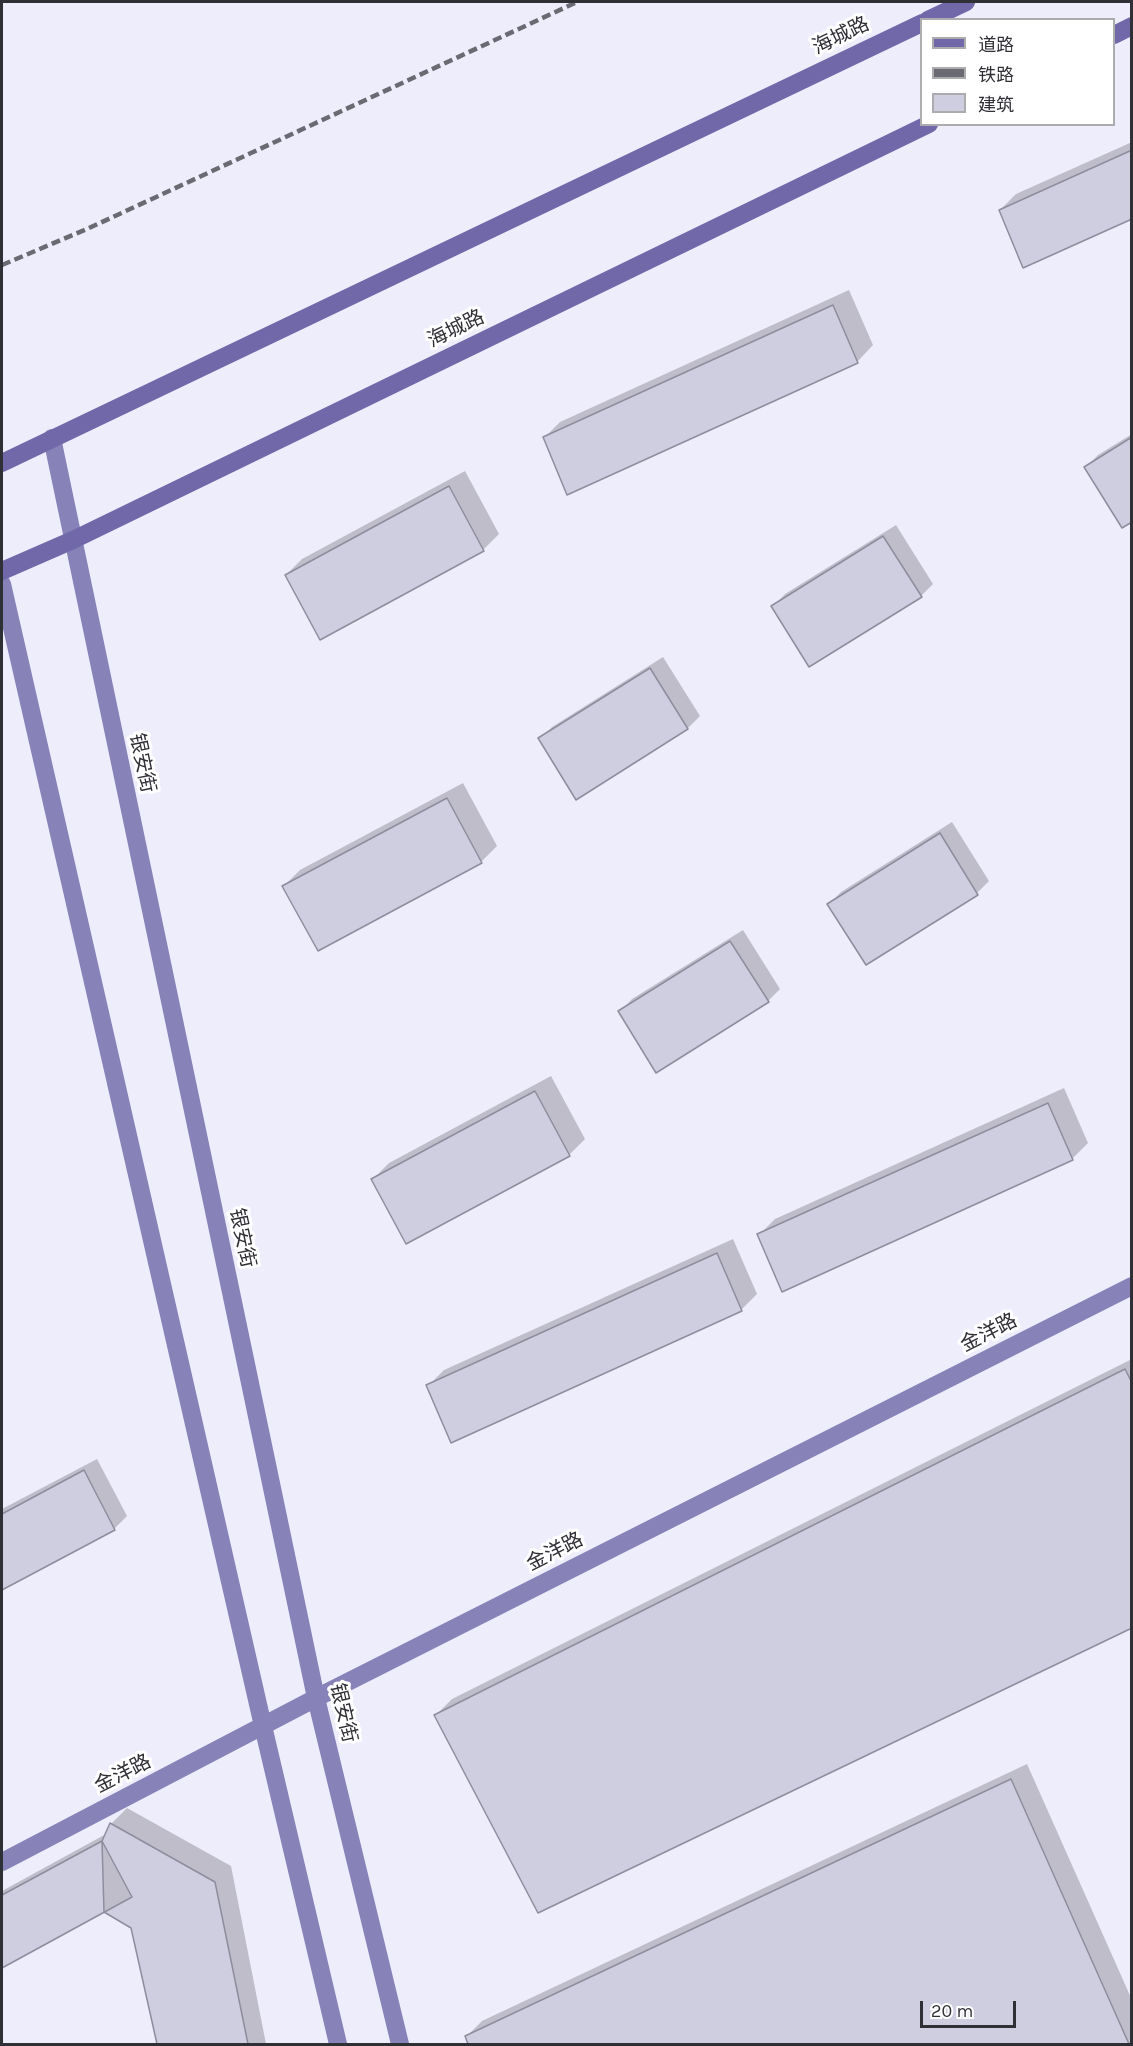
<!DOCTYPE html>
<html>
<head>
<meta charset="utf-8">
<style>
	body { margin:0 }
	#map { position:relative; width:1133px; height:2046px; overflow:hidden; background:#eeedfc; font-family:Karla,"Noto Sans SC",sans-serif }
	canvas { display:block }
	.frame { position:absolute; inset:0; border:3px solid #2f2f36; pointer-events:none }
	.legend { position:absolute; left:920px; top:18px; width:195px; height:108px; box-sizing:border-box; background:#fff; border:2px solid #acacaf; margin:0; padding:8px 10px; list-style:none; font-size:18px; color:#2f2f36 }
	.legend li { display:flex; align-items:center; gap:12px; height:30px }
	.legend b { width:30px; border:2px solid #acacaf }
	.scale { position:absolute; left:920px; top:2001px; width:96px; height:27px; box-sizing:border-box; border:3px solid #2f2f36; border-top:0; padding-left:8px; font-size:18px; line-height:21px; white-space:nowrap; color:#2f2f36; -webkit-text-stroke:4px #fff; paint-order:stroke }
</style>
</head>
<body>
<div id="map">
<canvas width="1133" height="2046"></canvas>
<div class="frame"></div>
<ul class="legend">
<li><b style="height:8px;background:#7068a8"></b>道路</li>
<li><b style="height:8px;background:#6a6a73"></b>铁路</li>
<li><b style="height:16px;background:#cfcee0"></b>建筑</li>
</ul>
<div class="scale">20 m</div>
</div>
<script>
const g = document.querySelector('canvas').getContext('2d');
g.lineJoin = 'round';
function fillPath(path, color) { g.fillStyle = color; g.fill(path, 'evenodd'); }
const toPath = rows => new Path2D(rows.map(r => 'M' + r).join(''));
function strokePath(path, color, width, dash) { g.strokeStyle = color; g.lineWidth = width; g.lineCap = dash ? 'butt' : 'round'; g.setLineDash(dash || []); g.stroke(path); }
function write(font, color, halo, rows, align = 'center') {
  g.font = font + ' Karla,"Noto Sans SC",sans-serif'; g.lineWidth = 6; g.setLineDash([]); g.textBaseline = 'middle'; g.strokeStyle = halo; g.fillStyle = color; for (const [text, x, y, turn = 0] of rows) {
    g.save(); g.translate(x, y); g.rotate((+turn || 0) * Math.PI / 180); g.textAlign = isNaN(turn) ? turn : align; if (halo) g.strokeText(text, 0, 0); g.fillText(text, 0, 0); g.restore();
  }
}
fillPath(toPath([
	[1132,142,1132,217,1000,210,1016,194],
	[849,290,873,345,858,361,568,493,544,438,560,422],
	[1132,434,1132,521,1086,467,1098,455],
	[465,471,499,534,483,550,286,575,302,559],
	[896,525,933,584,921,596,773,607,785,594],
	[663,657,700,716,688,728,576,798,540,739,552,727],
	[463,783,497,846,481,862,284,886,300,870],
	[952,822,989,881,977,893,866,963,829,904,841,892],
	[743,930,780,989,768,1001,620,1012,632,999],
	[551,1076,585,1139,569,1155,373,1179,389,1163],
	[1064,1088,1088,1143,1072,1159,759,1235,775,1219],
	[733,1239,757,1294,741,1310,428,1386,444,1370],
	[1132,1359,1132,1626,436,1715,452,1699],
	[97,1459,127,1516,114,1529,2,1588,2,1509],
	[1027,1764,1132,2000,1132,2044,470,2044,466,2037,482,2021],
	[127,1808,231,1866,266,2044,158,2044,132,1927,104,1910,2,1966,2,1891,106,1834,111,1824]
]), '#0003');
const building = toPath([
	[1132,150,1132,219,1023,268,999,210,1132,150],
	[833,305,858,363,567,495,543,437,833,305],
	[1132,437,1132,522,1122,528,1084,467,1132,437],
	[449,486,484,551,320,640,285,575,449,486],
	[883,536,922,597,809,667,771,606,883,536],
	[650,668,688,729,576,800,538,738,650,668],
	[447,798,482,863,318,951,282,886,447,798],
	[940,833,978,895,866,965,827,904,940,833],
	[730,941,769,1002,656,1073,618,1011,730,941],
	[535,1091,570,1156,406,1244,371,1179,535,1091],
	[1048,1103,1073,1160,782,1292,757,1234,1048,1103],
	[717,1253,742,1311,451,1443,426,1385,717,1253],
	[1125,1369,1132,1383,1132,1628,538,1913,434,1715,1125,1369],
	[84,1470,115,1530,2,1590,2,1514,84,1470],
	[1011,1779,1129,2044,468,2044,465,2036,1011,1779],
	[110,1823,215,1882,248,2044,157,2044,131,1928,104,1912,102,1841,110,1823],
	[102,1841,132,1897,2,1968,2,1895,102,1841]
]);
fillPath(building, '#cfcee0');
strokePath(building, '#8e8d9e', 1.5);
strokePath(toPath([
	[52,438,316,1698,400,2044],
	[2,584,263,1726,338,2044],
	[2,1862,316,1698,1132,1286]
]), '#8782b7', 18);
strokePath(toPath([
	[928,20,966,2],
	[1114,35,1132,26],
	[2,463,922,23],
	[2,571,73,540,929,124]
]), '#7068a8', 18);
strokePath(toPath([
	[2,265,87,229,577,2]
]), '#6a6a73', 4.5, [9, 4.5]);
write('20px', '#2f2f36', '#fff', [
	["海城路",841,36,-26],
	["海城路",456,329,-26],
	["银安街",142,763,78],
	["银安街",242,1238,78],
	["金洋路",989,1333,-27],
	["金洋路",555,1552,-27],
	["银安街",343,1713,77],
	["金洋路",123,1774,-27]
]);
</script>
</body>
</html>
